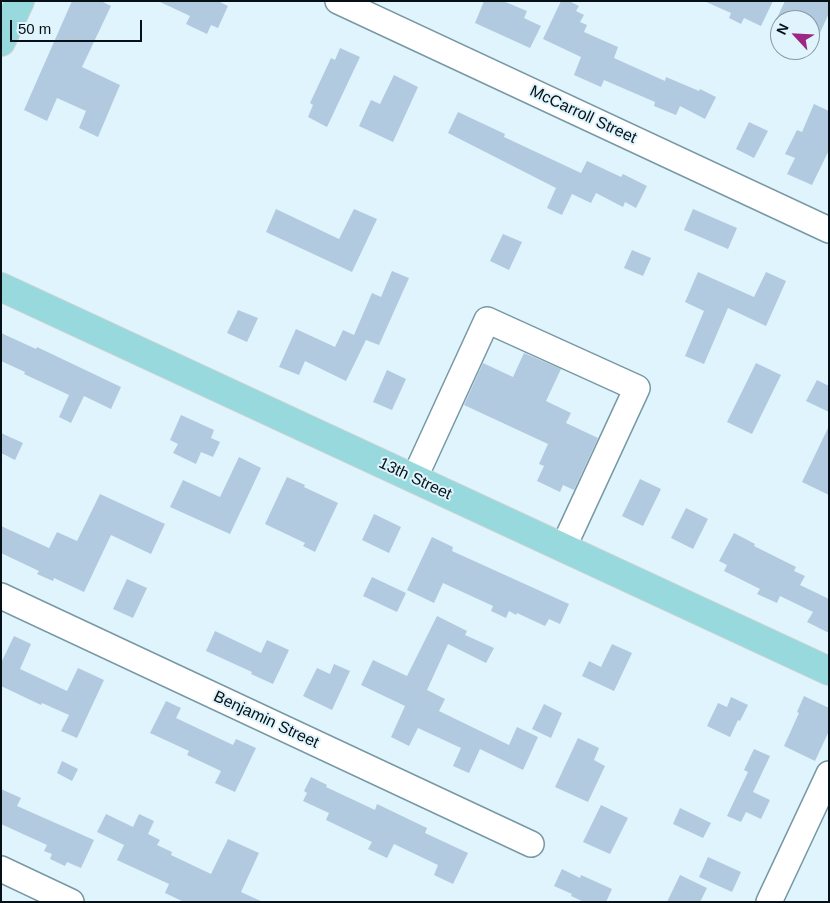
<!DOCTYPE html>
<html>
<head>
<meta charset="utf-8">
<style>
	body { margin:0 }
	#map { position:relative; width:830px; height:903px; overflow:hidden; background:#dff4fc; font-family:Arial,sans-serif }
	canvas { display:block }
	.frame { position:absolute; inset:0; border:2px solid #051116; pointer-events:none }
	.north { position:absolute; left:770px; top:10px; width:50px; height:50px; box-sizing:border-box; background:#dff4fc; border:1px solid #8899a0; border-radius:50%; rotate:295deg; font-size:14px; font-weight:700; line-height:20px; text-align:center; color:#051116 }
	.north::after { content:''; display:block; margin:auto; width:18px; height:22px; background:#9c2883; clip-path:polygon(50% 0,100% 100%,50% 72%,0 100%) }
	.scale { position:absolute; left:10px; top:20px; width:132px; height:22px; box-sizing:border-box; border:2px solid #051116; border-top:0; padding-left:6px; font-size:15px; line-height:18px; white-space:nowrap; color:#051116; -webkit-text-stroke:4px #dff4fc; paint-order:stroke }
</style>
</head>
<body>
<div id="map">
<canvas width="830" height="903"></canvas>
<div class="frame"></div>
<div class="north">N</div>
<div class="scale">50 m</div>
</div>
<script>
const g = document.querySelector('canvas').getContext('2d');
g.lineJoin = 'round';
function fillPath(path, color) { g.fillStyle = color; g.fill(path, 'evenodd'); }
const toPath = rows => new Path2D(rows.map(r => 'M' + r).join(''));
function strokePath(path, color, width, dash) { g.strokeStyle = color; g.lineWidth = width; g.lineCap = dash ? 'butt' : 'round'; g.setLineDash(dash || []); g.stroke(path); }
function write(font, color, halo, rows, align = 'center') {
  g.font = font + ' Arial,sans-serif'; g.lineWidth = 4; g.setLineDash([]); g.textBaseline = 'middle'; g.strokeStyle = halo; g.fillStyle = color; for (const [text, x, y, turn = 0] of rows) {
    g.save(); g.translate(x, y); g.rotate((+turn || 0) * Math.PI / 180); g.textAlign = isNaN(turn) ? turn : align; if (halo) g.strokeText(text, 0, 0); g.fillText(text, 0, 0); g.restore();
  }
}
fillPath(toPath([
	[72,1,101,1,111,6,82,67,120,85,98,137,79,128,86,111,57,98,47,121,24,110],
	[158,1,218,1,228,6,218,28,211,25,207,34,186,24,190,16],
	[484,1,503,1,527,11,524,18,541,26,530,48,475,23],
	[561,1,569,1,579,6,576,11,584,15,580,22,587,25,584,32,618,47,614,58,665,81,666,77,699,91,700,89,716,97,705,119,680,106,676,115,654,106,655,102,604,80,601,87,574,75,581,57,543,39],
	[704,1,773,1,761,26,744,18,741,24,729,18,731,13],
	[785,1,829,1,829,13,810,55,810,20,776,20],
	[340,48,360,57,327,127,308,117,313,105,310,103,331,58,335,60],
	[394,75,418,87,393,142,359,126,371,100,380,104],
	[814,104,829,111,829,150,812,185,787,174,795,158,785,154,797,130,802,132],
	[458,112,505,134,504,137,581,173,587,161,621,177,623,174,647,186,636,208,625,202,623,207,596,193,591,203,572,194,562,215,547,208,556,188,448,133],
	[749,122,768,131,754,158,736,149],
	[276,209,339,239,354,209,377,219,352,272,266,232],
	[693,209,737,228,728,249,684,230],
	[503,234,522,242,509,270,490,261],
	[632,250,651,258,643,276,624,268],
	[392,271,409,278,379,345,366,340,346,381,305,361,299,375,279,367,296,329,335,347,343,330,354,335,372,293,381,297],
	[698,272,754,297,766,272,786,281,766,326,728,308,704,364,685,356,704,311,685,302],
	[238,310,258,318,247,342,227,333],
	[1,333,36,349,37,347,121,387,111,409,84,396,71,423,59,417,69,395,24,374,25,372,1,361],
	[524,353,561,369,546,401,571,413,566,423,598,438,574,490,563,485,560,492,537,481,544,466,539,464,548,444,464,405,483,363,513,377],
	[756,363,781,375,752,434,727,422],
	[387,370,406,379,392,410,373,402],
	[817,380,829,386,829,412,806,401],
	[181,415,214,430,211,438,220,442,213,457,201,452,196,464,173,453,178,444,170,440],
	[829,426,829,495,802,482],
	[1,433,23,443,15,460,1,453],
	[239,457,261,468,230,534,170,507,183,480,220,497],
	[287,477,305,485,304,487,338,503,315,552,303,546,305,543,265,524],
	[640,479,661,489,643,526,622,516],
	[100,494,165,524,151,554,111,535,84,592,54,578,53,581,37,574,39,571,1,553,1,526,49,548,57,532,77,541],
	[686,508,708,519,693,549,671,538],
	[374,514,401,527,389,553,362,540],
	[734,533,755,544,754,546,796,567,794,571,805,576,800,585,829,599,829,633,807,622,813,612,780,596,777,603,757,594,760,589,724,571,727,565,719,561],
	[432,537,453,547,452,551,569,604,560,624,549,619,545,626,517,613,516,615,509,611,506,618,491,611,493,606,443,583,434,603,407,590],
	[372,577,406,593,397,612,363,596],
	[127,579,147,588,133,618,113,609],
	[437,616,467,631,465,635,494,648,486,663,448,644,427,690,445,699,439,711,509,745,517,727,538,737,523,770,480,749,469,773,453,766,461,748,418,728,409,746,391,737,405,706,361,685,373,660,407,676],
	[215,631,261,653,267,640,289,650,273,684,251,674,252,672,206,651],
	[14,636,31,644,20,669,67,691,78,668,104,680,77,738,61,731,69,715,42,703,41,705,1,686,1,663],
	[612,644,632,653,614,691,582,676,589,661,601,667],
	[334,664,350,671,332,710,303,696,317,668,330,674],
	[804,696,829,708,829,731,815,761,784,746,799,713,797,712],
	[731,697,748,705,740,721,738,720,730,737,707,726,718,703,727,707],
	[166,701,181,708,176,718,233,745,236,739,256,748,235,792,215,783,221,771,187,755,189,751,150,733],
	[544,704,562,713,551,738,532,729],
	[578,738,599,748,594,760,605,766,588,802,555,787],
	[754,749,770,756,753,792,770,800,761,819,746,812,741,822,727,816,748,772,744,770],
	[62,761,78,769,72,781,57,773],
	[311,777,327,785,326,787,375,810,377,804,427,828,425,833,468,853,453,884,434,875,438,865,394,844,387,858,368,849,372,842,326,820,329,813,303,801,307,793,304,791],
	[1,789,21,798,17,806,94,840,81,868,67,862,65,866,50,859,52,854,44,851,47,845,1,824],
	[601,805,628,818,610,854,583,842],
	[680,808,711,823,703,838,673,824],
	[106,814,133,827,139,814,154,821,148,834,160,840,157,845,172,852,171,855,211,874,228,839,259,853,241,892,263,902,184,902,165,893,169,884,117,860,124,845,97,832],
	[708,857,741,872,732,892,699,877],
	[562,869,580,878,581,875,612,889,606,902,584,902,571,896,572,894,554,886],
	[680,875,707,888,700,902,667,902]
]), '#b2cae0');
const minor = toPath([
	[338,1,829,230],
	[414,479,487,320,637,388,563,548],
	[1,596,531,844],
	[1,869,71,902],
	[769,902,829,774]
]);
const major = toPath([
	[1,42,20,1],
	[1,287,829,671]
]);
strokePath(minor, '#7798a5', 28);
strokePath(major, '#d2d4d5', 30);
strokePath(minor, '#fff', 25);
strokePath(major, '#97d9dd', 28);
write('16px', '#051116', '#dff4fc', [
	["McCarroll Street",583,115,25],
	["13th Street",415,479,25],
	["Benjamin Street",266,720,25]
]);
</script>
</body>
</html>
